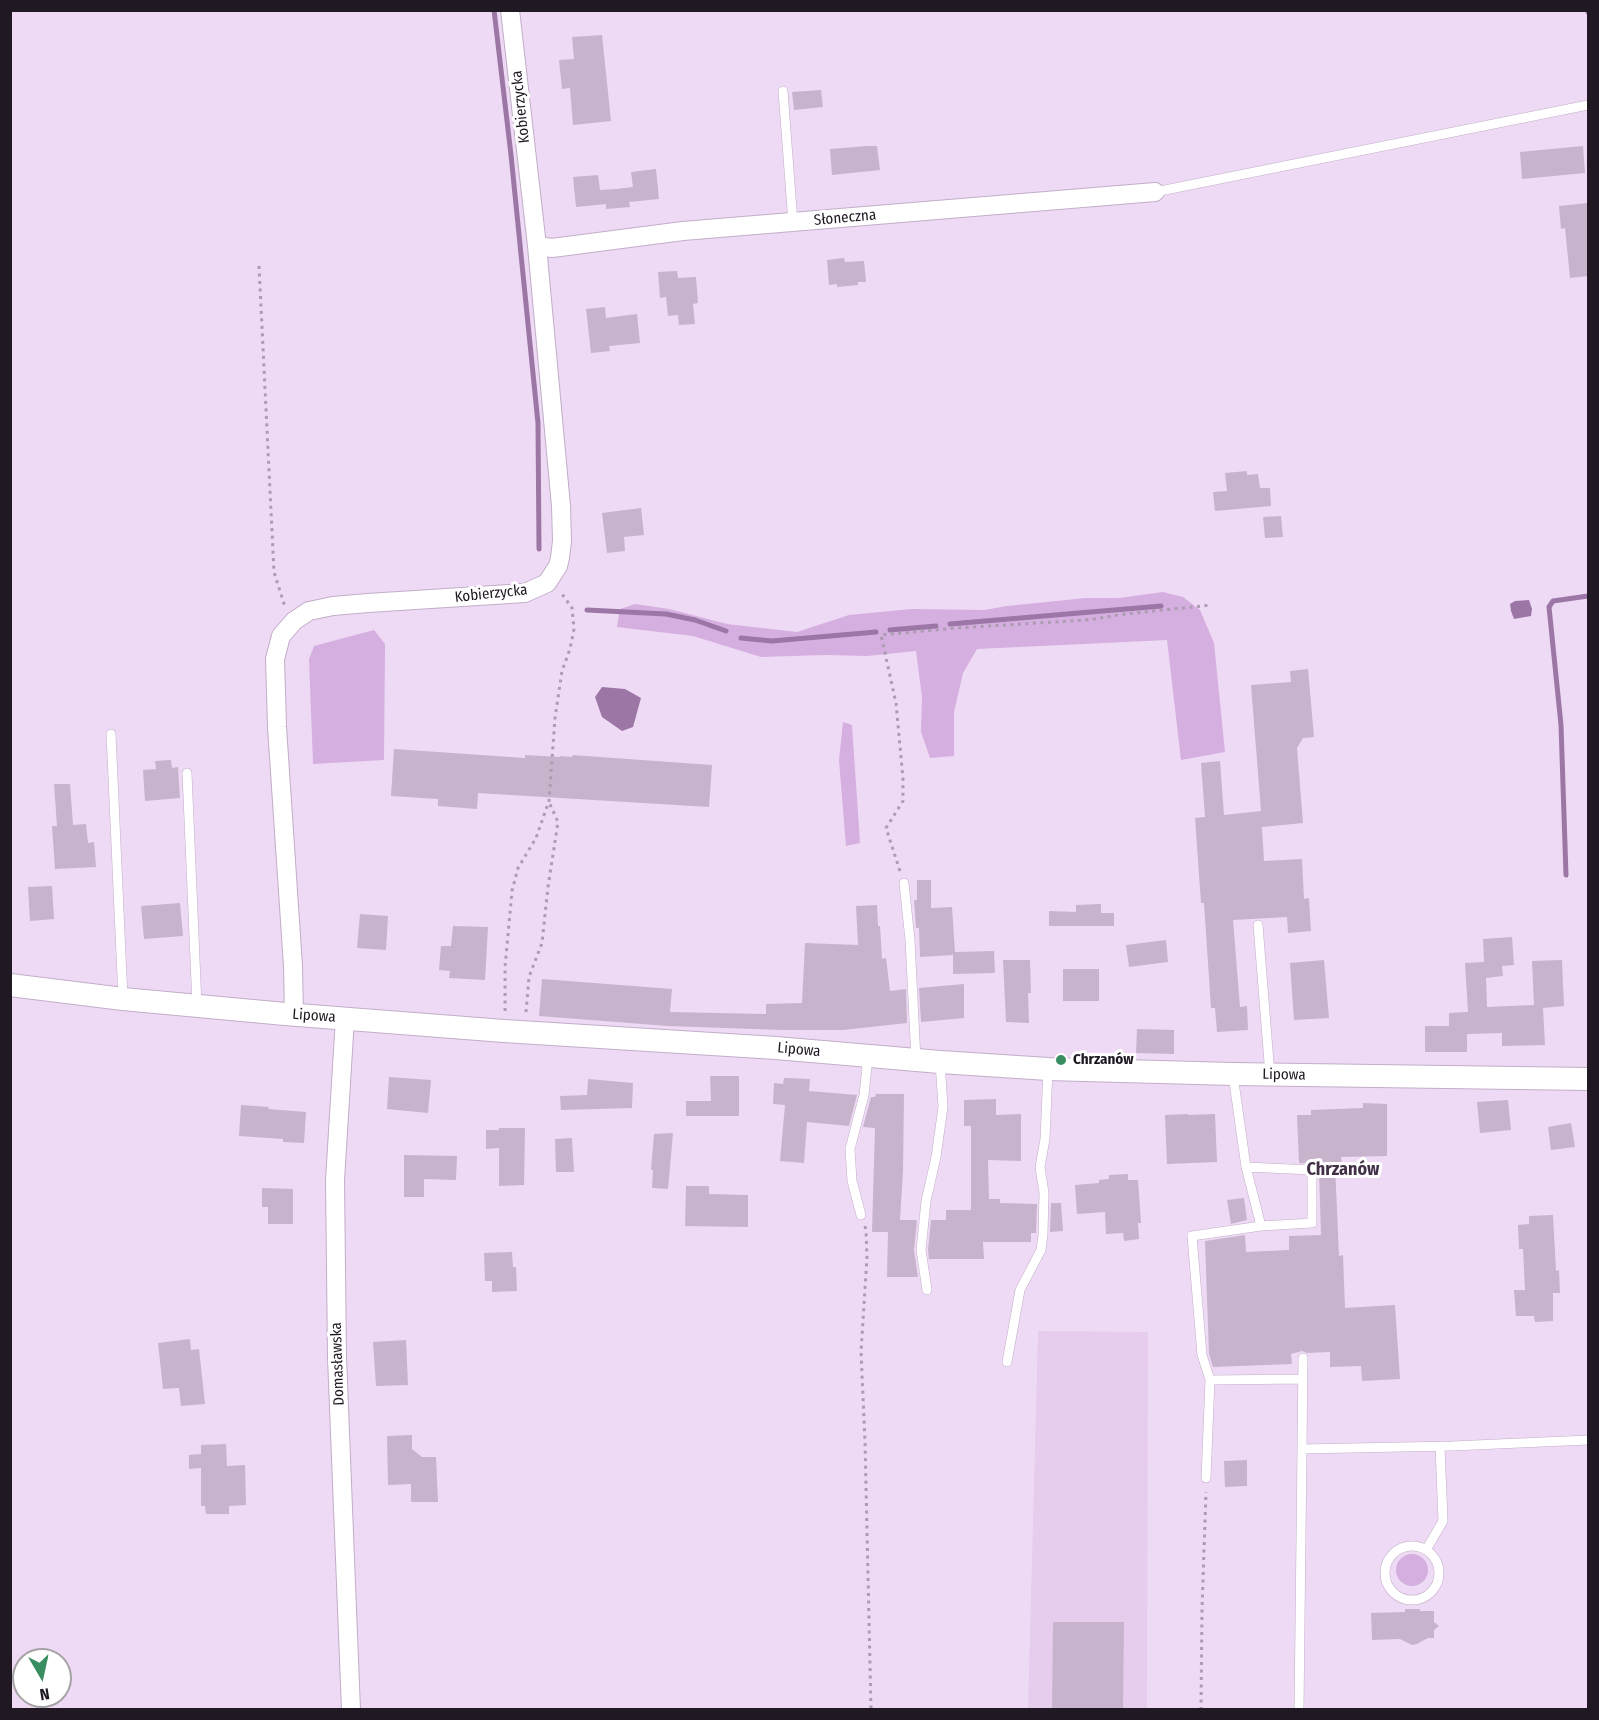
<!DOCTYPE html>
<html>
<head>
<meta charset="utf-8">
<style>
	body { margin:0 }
	#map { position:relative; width:1599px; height:1720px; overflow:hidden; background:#efdaf5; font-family:"Fira Sans Condensed",sans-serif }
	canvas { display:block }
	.frame { position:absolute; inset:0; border:12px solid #201822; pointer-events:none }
	.north { position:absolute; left:12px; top:1648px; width:60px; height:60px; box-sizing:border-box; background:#fff; border:2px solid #a6a3a7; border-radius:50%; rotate:171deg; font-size:16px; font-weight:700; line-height:24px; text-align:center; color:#201822 }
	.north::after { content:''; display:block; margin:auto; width:21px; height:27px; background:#398e61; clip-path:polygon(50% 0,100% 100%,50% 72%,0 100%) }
</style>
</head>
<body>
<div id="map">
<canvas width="1599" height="1720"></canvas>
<div class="frame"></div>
<div class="north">N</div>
</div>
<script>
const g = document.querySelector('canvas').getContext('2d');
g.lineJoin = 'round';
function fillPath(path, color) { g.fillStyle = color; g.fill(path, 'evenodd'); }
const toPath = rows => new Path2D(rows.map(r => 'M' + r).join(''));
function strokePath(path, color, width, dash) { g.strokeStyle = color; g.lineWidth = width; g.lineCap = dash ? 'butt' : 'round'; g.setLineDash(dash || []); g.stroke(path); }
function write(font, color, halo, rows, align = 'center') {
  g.font = font + ' "Fira Sans Condensed",sans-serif'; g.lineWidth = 6; g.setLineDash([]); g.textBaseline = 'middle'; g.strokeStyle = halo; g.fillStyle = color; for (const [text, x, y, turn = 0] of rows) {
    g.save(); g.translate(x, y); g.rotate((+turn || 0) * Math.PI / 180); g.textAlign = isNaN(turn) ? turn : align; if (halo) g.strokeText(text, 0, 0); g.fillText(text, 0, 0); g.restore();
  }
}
fillPath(toPath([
	[1038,1331,1148,1332,1147,1709,1028,1710]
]), '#e6cded');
fillPath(toPath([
	[1163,592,1183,597,1200,610,1214,643,1225,752,1181,760,1167,640,977,649,963,673,954,712,954,756,930,758,921,732,922,697,916,651,867,656,825,655,761,657,693,636,617,627,620,609,635,604,669,609,727,624,797,632,849,615,912,609,984,610,1007,606,1086,598,1119,598],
	[374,630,385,644,384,760,313,764,309,659,314,646],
	[843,722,852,725,860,843,846,846,839,760],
	'1396 1570a16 16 0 1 1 32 0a16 16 0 1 1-32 0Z'
]), '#d5afdf');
fillPath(toPath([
	[1529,600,1532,609,1531,616,1514,619,1511,611,1510,604,1515,601],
	[602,687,625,689,641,698,633,727,622,731,602,717,595,697]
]), '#9c77a6');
strokePath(toPath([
	[494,10,511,155,538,423,539,549],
	[1588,10,1588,12],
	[587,610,666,614,695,620,726,631],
	[950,624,1161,606],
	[890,630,936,626],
	[741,638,772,641,876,632],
	[1566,875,1561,725,1549,607,1553,601,1588,596]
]), '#9c77a6', 5);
fillPath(toPath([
	[602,35,611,121,573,125,570,88,562,89,559,60,574,59,572,37],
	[821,90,823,107,794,110,792,92],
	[867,146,877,146,880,170,832,175,830,149],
	[1583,146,1585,173,1522,179,1520,152],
	[656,169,659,199,629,202,630,207,606,209,606,204,576,207,573,177,598,175,600,190,616,189,633,187,631,172],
	[1588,203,1588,276,1570,278,1565,228,1561,229,1559,206],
	[844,258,845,262,864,261,866,282,858,282,858,285,837,287,837,284,829,285,827,260],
	[677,271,678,278,696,277,698,303,693,304,695,324,679,325,678,315,668,316,666,297,660,298,658,272],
	[605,307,606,318,637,314,640,343,609,346,610,351,591,353,586,309],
	[1247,471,1247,475,1258,474,1260,488,1270,488,1271,506,1215,511,1213,492,1227,491,1225,473],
	[641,508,644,535,624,537,625,551,607,553,602,513],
	[1281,516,1283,537,1265,538,1263,517],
	[1308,669,1314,737,1303,738,1297,748,1303,823,1262,827,1264,861,1302,859,1304,899,1309,898,1311,931,1288,933,1287,917,1233,920,1240,1007,1247,1006,1248,1030,1217,1032,1215,1008,1211,1008,1204,903,1201,903,1195,818,1205,817,1201,763,1220,761,1224,815,1261,811,1251,685,1291,682,1290,671],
	[394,749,525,758,525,755,560,757,560,756,573,757,572,755,712,765,709,807,478,793,477,809,438,806,438,799,391,796],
	[171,760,172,768,178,767,180,798,145,801,143,770,156,769,155,761],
	[54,784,70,784,73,825,86,824,88,843,94,842,96,867,55,869,52,826,57,826],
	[917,880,931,880,931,908,952,907,955,952,994,951,995,973,953,974,953,955,920,957,919,928,916,928,914,900,917,900],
	[52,886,54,919,30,921,28,887],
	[180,903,183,936,144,939,141,906],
	[1101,904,1101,913,1114,913,1114,926,1049,926,1049,911,1076,912,1076,905],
	[877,905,878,926,880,926,882,959,886,958,890,991,906,989,907,1023,843,1030,782,1030,668,1026,539,1016,542,979,672,989,670,1012,766,1014,766,1004,802,1003,805,943,858,945,856,906],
	[360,914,388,916,386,950,357,948],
	[453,926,488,927,485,980,449,978,450,971,439,970,441,946,451,946],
	[1512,937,1514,965,1502,966,1503,976,1486,978,1487,1007,1534,1005,1532,961,1562,960,1564,1006,1543,1008,1545,1045,1502,1046,1502,1033,1467,1034,1467,1052,1425,1052,1425,1026,1449,1026,1449,1013,1468,1012,1465,963,1484,962,1483,939],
	[1166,940,1168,962,1129,967,1126,945],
	[1003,960,1030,960,1031,993,1028,993,1029,1023,1006,1022],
	[1324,960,1329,1018,1294,1020,1290,963],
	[1063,969,1099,969,1099,1001,1063,1001],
	[964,984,964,1018,921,1022,919,988],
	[1137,1029,1174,1030,1174,1054,1136,1053],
	[710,1076,739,1076,739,1116,686,1116,686,1101,711,1101],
	[389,1077,431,1080,428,1113,387,1109],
	[784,1078,810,1079,809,1091,857,1095,849,1126,807,1122,804,1163,780,1161,785,1105,773,1104,774,1083,783,1084],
	[588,1079,633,1083,632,1108,561,1110,560,1096,587,1095],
	[876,1094,904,1094,903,1171,900,1220,917,1220,914,1250,918,1277,887,1277,888,1232,872,1232,875,1128,863,1127,871,1097,875,1097],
	[996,1099,996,1115,1021,1114,1021,1161,988,1160,989,1199,1000,1199,1000,1203,1037,1204,1036,1233,1031,1233,1031,1242,983,1242,984,1259,929,1259,928,1250,931,1220,946,1220,946,1210,971,1210,971,1126,964,1126,964,1100],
	[1508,1100,1511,1130,1480,1133,1477,1102],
	[1363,1103,1387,1104,1387,1156,1341,1157,1342,1165,1335,1165,1339,1256,1343,1255,1345,1308,1395,1305,1400,1379,1362,1381,1361,1366,1330,1367,1330,1352,1307,1353,1302,1351,1291,1354,1292,1364,1213,1367,1209,1354,1205,1241,1245,1235,1246,1252,1289,1250,1289,1236,1321,1235,1319,1169,1315,1164,1299,1163,1297,1115,1311,1115,1311,1110,1363,1108],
	[241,1105,269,1107,268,1109,306,1112,304,1143,283,1142,283,1139,239,1136],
	[1188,1114,1188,1115,1215,1114,1217,1162,1167,1164,1165,1115],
	[1571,1123,1575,1147,1551,1150,1548,1127],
	[499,1128,525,1128,524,1185,499,1186,499,1148,486,1149,486,1130,499,1130],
	[673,1133,668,1189,652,1188,653,1170,651,1170,654,1134],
	[572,1138,574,1172,556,1172,555,1139],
	[404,1155,457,1156,456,1180,424,1179,424,1197,404,1197],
	[1128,1174,1128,1180,1138,1180,1141,1223,1138,1223,1139,1239,1124,1241,1123,1233,1106,1234,1105,1212,1077,1214,1075,1185,1099,1183,1099,1180,1109,1179,1109,1175],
	[686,1186,709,1186,709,1194,748,1195,748,1227,685,1226],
	[262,1188,293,1189,293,1224,268,1224,268,1207,262,1207],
	[1244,1198,1247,1220,1231,1224,1227,1200],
	[1051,1203,1061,1203,1063,1231,1050,1232],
	[1553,1215,1556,1271,1559,1270,1560,1293,1553,1293,1553,1321,1535,1322,1534,1316,1516,1316,1514,1290,1525,1290,1523,1249,1519,1249,1518,1225,1529,1224,1529,1216],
	[512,1252,513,1267,516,1267,517,1291,492,1292,492,1281,485,1281,484,1253],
	[190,1339,191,1350,199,1349,205,1404,181,1406,179,1388,163,1389,158,1343],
	[406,1340,408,1385,376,1386,373,1342],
	[412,1435,412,1449,422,1457,436,1457,438,1502,411,1502,411,1484,388,1485,387,1436],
	[226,1444,227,1466,245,1465,246,1505,229,1506,229,1514,206,1514,205,1506,201,1506,201,1468,189,1469,189,1455,201,1454,201,1445],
	[1247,1460,1247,1486,1225,1487,1224,1461],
	[1405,1609,1420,1609,1420,1611,1434,1611,1434,1622,1439,1626,1434,1630,1434,1638,1428,1638,1417,1644,1412,1645,1400,1639,1372,1640,1371,1613,1405,1612],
	[1053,1622,1124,1622,1123,1710,1052,1710]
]), '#c7b3cc');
const service = toPath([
	[783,91,793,223],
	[1155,192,1588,105],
	[111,734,123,999],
	[187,773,197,1006],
	[904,883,910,940,916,1060],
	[1258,925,1270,1075],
	[1233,1075,1246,1167,1261,1226,1312,1223,1312,1170,1246,1167],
	[861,1215,852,1181,850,1149,864,1095,868,1056],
	[927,1290,921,1250,926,1201,936,1157,943,1107,940,1062],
	[1007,1362,1020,1290,1041,1250,1043,1235,1044,1193,1040,1167,1045,1139,1048,1069],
	[1210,1380,1202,1355,1192,1236,1261,1226],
	[1302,1449,1303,1358],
	[1206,1478,1210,1380,1303,1379],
	'1385 1573a27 27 0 1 1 54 0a27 27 0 1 1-54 0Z',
	[1426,1550,1443,1521,1440,1446],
	[1299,1710,1302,1449,1452,1446,1588,1440]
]);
const minor = toPath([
	[537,246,552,248,683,231,1155,192],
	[294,1015,293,966,277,727,275,659,281,636,294,621,309,611,333,606,368,603,525,593,547,583,558,566,560,558,562,541,561,506,537,246,510,10],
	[345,1018,335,1180,337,1357,351,1710]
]);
const tertiary = toPath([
	[10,985,123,999,285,1014,504,1031,776,1048,940,1062,1048,1069,1233,1074,1588,1079]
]);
strokePath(service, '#c2aec8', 10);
strokePath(minor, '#c2aec8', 20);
strokePath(tertiary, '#c2aec8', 24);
strokePath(toPath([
	[259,266,274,572,285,607],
	[900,871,886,828,903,801,903,779,896,703,881,635,956,628,1087,620,1125,614,1211,605],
	[505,1011,505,967,512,891,518,868,536,838,549,801,555,718,562,671,570,649,574,629,572,608,562,594],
	[526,1012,529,977,542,943,548,887,558,822,549,802],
	[865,1226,866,1231,867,1257,861,1352,865,1441,871,1710],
	[1201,1710,1202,1609,1206,1492]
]), '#ac9bb1', 3, [3, 4.5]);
strokePath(service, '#fff', 9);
strokePath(minor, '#fff', 18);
strokePath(tertiary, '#fff', 22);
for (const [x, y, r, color] of [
	[1061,1060,6,"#398e61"]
]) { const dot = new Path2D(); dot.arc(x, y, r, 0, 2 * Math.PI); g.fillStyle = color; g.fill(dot); strokePath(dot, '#fff', 2); }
write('15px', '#201822', '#fff', [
	["Kobierzycka",521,107,-96],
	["Słoneczna",845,218,-5],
	["Kobierzycka",491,594,-6],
	["Lipowa",314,1016,4],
	["Lipowa",799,1050,5],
	["Lipowa",1284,1075,1],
	["Domasławska",338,1364,-92]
]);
write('bold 15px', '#201822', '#fff', [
	["Chrzanów",1073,1060]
], 'left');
write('bold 18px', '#423146', '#fff', [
	["Chrzanów",1343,1170]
]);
</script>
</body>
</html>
